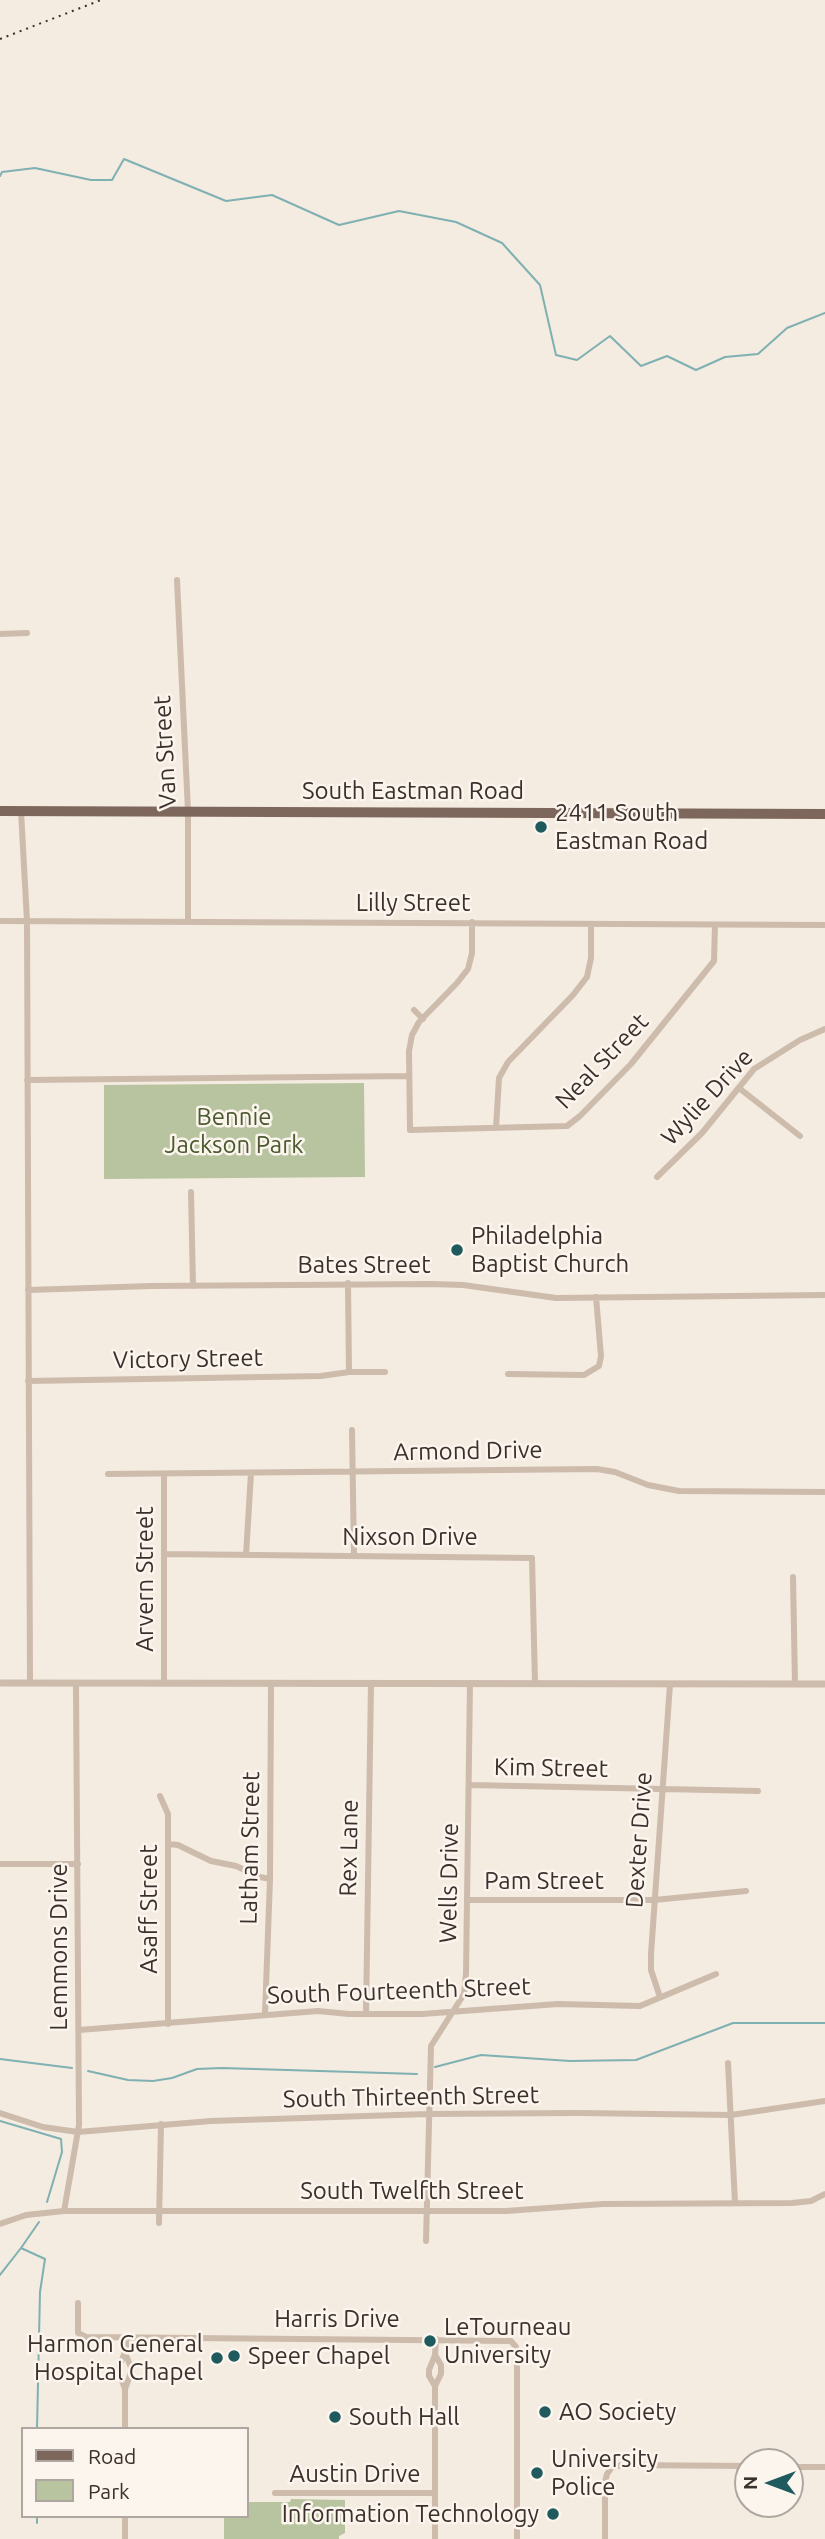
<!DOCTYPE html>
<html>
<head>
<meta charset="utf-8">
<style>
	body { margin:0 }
	#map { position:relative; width:825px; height:2539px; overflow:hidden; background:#f4ebe1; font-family:Ubuntu,sans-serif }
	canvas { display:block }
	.legend { position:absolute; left:21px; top:2427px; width:228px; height:91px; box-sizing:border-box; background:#fbf5ee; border:2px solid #aea6a0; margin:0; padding:9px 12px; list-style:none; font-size:21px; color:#3b302b }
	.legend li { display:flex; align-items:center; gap:14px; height:35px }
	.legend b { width:35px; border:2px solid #aea6a0 }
	.north { position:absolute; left:734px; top:2448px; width:70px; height:70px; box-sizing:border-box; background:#fbf5ee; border:2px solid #aea6a0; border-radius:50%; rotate:270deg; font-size:19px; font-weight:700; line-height:28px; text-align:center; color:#3b302b }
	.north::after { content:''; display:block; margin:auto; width:24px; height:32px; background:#1f5a5e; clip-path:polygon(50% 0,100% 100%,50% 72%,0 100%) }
</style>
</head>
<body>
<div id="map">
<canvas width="825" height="2539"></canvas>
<ul class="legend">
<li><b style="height:9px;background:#7d675c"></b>Road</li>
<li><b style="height:19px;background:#b8c4a0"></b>Park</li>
</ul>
<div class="north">N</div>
</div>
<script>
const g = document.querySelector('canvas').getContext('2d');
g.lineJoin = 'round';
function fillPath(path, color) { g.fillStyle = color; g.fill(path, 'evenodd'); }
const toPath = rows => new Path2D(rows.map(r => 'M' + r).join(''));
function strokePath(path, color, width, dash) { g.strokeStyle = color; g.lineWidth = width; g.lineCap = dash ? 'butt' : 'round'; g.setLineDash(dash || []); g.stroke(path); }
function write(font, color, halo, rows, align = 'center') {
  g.font = font + ' Ubuntu,sans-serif'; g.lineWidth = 5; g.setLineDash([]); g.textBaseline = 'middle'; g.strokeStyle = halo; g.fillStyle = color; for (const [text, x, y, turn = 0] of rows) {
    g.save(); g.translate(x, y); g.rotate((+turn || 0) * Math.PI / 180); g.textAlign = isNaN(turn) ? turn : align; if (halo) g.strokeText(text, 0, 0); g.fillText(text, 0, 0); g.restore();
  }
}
fillPath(toPath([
	[364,1083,365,1177,104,1179,104,1085],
	[291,2499,345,2500,345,2533,339,2536,339,2539,224,2539,224,2516,247,2516,247,2502,290,2502]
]), '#b8c4a0');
strokePath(toPath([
	[0,176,2,172,35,168,91,180,112,180,124,159,226,201,272,195,339,225,399,211,456,222,502,243,540,285,556,355,577,360,610,336,641,366,667,356,696,370,725,357,758,354,787,328,825,313],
	[0,2059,72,2068],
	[435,2067,481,2055,570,2061,636,2060,733,2023,825,2023],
	[88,2071,128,2080,153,2081,172,2078,197,2069,222,2068,417,2074],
	[0,2121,61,2139,62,2152,47,2202],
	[0,2275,21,2248],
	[37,2429,40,2292,45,2259,21,2248,39,2222],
	[37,2523,37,2516]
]), '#7fb0b2', 2);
strokePath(toPath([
	[177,580,188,811,188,922],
	[0,634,27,633],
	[21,811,27,921,30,1683],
	[0,921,825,925],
	[472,922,472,953,468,969,457,983,419,1022,412,1035,409,1051,410,1130,567,1126,580,1116,631,1064,714,961,715,925],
	[414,1010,423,1019],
	[27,1080,409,1076],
	[739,1088,800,1136],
	[496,1128,499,1078,508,1062,573,995,587,977,591,958,591,924],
	[657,1177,702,1133,754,1069,800,1040,825,1029],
	[191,1192,193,1286],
	[348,1283,349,1372],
	[28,1290,151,1286,432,1284,463,1285,556,1298,825,1295],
	[508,1374,584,1375,599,1366,601,1356,596,1297],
	[28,1381,321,1376,349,1372,385,1372],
	[352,1430,354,1556],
	[108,1474,597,1469,615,1472,648,1485,679,1491,825,1492],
	[164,1554,532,1558,535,1683],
	[246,1555,251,1473],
	[793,1577,795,1684],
	[164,1683,164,1474],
	[470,1785,758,1791],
	[160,1796,168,1814,168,2024],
	[168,1844,178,1845,211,1861,236,1866,260,1877,270,1879],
	[0,1864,78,1864],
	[468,1900,654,1900,746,1891],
	[660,1997,651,1970,651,1954,670,1684],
	[265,2014,270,1879,271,1683],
	[366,2014,371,1683],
	[79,2030,318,2011,349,2014,422,2014,558,2004,640,2006,716,1974],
	[728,2063,735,2203],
	[0,2113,43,2127,78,2132,211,2121,428,2114,577,2113,731,2115,825,2101],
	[64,2211,79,2125,76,1683],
	[159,2223,161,2124],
	[0,2224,26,2215,64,2211,506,2211,603,2204,792,2203,811,2201,825,2194],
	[426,2241,431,2046,464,1994,466,1973,470,1683],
	[78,2303,78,2333,86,2337,511,2341,516,2347,517,2354,517,2539],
	[435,2386,429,2376,429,2370,435,2355,436,2339],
	[125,2389,132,2370,126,2355,126,2338],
	[125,2429,125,2389,118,2370,125,2352],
	[790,2467,825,2467],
	[275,2493,435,2493],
	[125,2539,125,2516],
	[435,2539,435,2386,441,2374,441,2365,435,2355],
	[605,2539,605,2482,607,2474,612,2467,623,2465,748,2466]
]), '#cdbbac', 6);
strokePath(toPath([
	[0,1683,825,1684]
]), '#cdbbac', 7);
strokePath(toPath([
	[0,811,825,814]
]), '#7d675c', 10);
strokePath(toPath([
	[0,39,101,0]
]), '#3b302b', 2, [2, 5]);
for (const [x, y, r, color] of [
	[541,827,7,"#1f5a5e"],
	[457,1250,7,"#1f5a5e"],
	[430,2341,7,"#1f5a5e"],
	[234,2356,7,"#1f5a5e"],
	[217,2358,7,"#1f5a5e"],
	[545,2412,7,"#1f5a5e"],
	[335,2417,7,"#1f5a5e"],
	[537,2473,7,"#1f5a5e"],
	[553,2514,7,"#1f5a5e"]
]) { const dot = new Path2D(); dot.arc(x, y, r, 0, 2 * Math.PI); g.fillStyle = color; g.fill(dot); strokePath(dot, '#fbf5ee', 2.5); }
write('24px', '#3b302b', '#fbf5ee', [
	["Van Street",165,752,-93],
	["South Eastman Road",413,791],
	["Lilly Street",413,903],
	["Neal Street",602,1061,-46],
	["Wylie Drive",707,1097,-47],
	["Bates Street",364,1265],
	["Victory Street",188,1359,-1],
	["Armond Drive",468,1451,-1],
	["Nixson Drive",410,1537],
	["Arvern Street",145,1579,-90],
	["Kim Street",551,1768,1],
	["Dexter Drive",639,1840,-86],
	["Latham Street",250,1848,-89],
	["Rex Lane",349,1848,-89],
	["Pam Street",544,1881],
	["Wells Drive",449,1883,-89],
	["Asaff Street",149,1909,-90],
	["Lemmons Drive",59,1947,-90],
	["South Fourteenth Street",399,1991,-2],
	["South Thirteenth Street",411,2097,-1],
	["South Twelfth Street",412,2191],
	["Harris Drive",337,2319],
	["Austin Drive",355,2474]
]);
write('24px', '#3b302b', '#fbf5ee', [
	["2411 South",555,813],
	["Eastman Road",555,841],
	["Philadelphia",471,1236],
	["Baptist Church",471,1264],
	["LeTourneau",444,2327],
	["University",444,2355],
	["Harmon General",203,2344,"right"],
	["Hospital Chapel",203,2372,"right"],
	["Speer Chapel",248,2356],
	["AO Society",559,2412],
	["South Hall",349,2417],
	["University",551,2459],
	["Police",551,2487],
	["Information Technology",539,2514,"right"]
], 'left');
write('24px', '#4a5a2e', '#fbf5ee', [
	["Bennie",234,1117],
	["Jackson Park",234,1145]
]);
</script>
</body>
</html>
